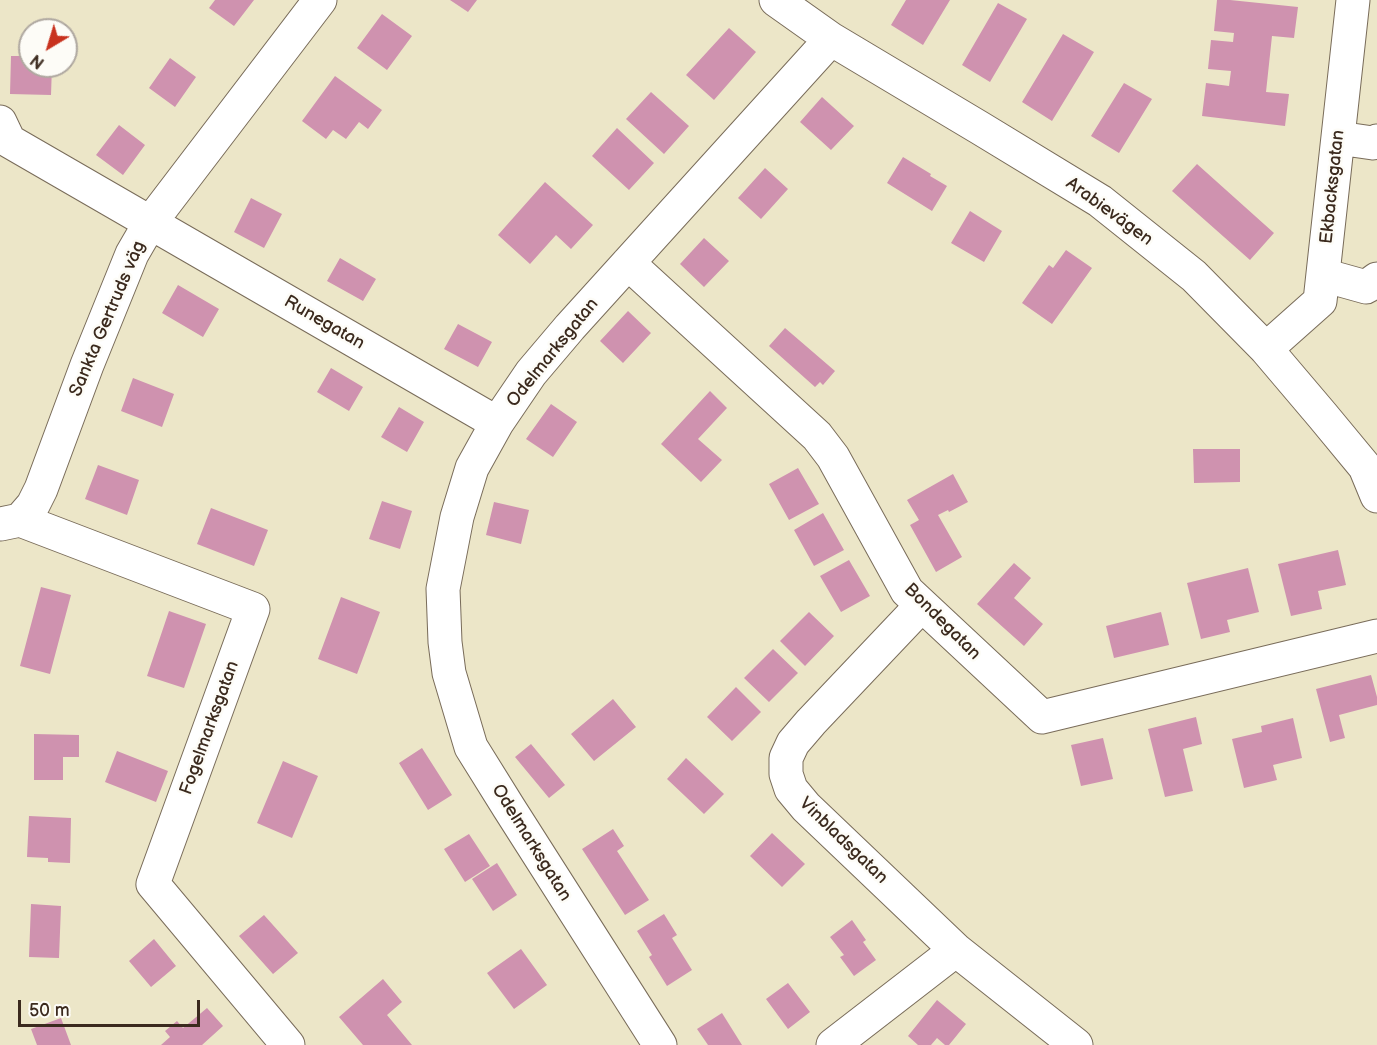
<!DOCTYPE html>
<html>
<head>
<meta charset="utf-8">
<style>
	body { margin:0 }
	#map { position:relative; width:1377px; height:1045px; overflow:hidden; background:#ece6c8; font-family:"Balsamiq Sans",sans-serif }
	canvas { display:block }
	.north { position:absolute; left:18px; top:18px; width:60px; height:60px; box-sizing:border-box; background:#fdfcf7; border:2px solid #afa8a0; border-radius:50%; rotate:218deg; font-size:16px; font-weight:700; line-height:24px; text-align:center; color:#3b2a1e }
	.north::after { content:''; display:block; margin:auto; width:21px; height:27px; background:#c8321e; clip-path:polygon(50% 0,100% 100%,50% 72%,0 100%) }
	.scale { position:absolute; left:18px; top:1000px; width:182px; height:27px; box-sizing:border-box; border:3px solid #3b2a1e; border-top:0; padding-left:8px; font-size:18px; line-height:21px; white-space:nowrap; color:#3b2a1e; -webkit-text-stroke:4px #fdfcf7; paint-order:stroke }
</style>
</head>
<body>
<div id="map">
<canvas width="1377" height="1045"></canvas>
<div class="north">N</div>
<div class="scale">50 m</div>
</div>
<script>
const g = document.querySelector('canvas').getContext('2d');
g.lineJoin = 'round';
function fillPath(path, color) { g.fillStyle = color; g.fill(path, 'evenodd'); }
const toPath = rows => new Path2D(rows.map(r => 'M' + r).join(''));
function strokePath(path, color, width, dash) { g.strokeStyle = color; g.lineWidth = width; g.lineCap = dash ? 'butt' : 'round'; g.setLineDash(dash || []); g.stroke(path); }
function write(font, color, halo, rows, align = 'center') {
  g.font = font + ' "Balsamiq Sans",sans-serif'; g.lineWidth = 5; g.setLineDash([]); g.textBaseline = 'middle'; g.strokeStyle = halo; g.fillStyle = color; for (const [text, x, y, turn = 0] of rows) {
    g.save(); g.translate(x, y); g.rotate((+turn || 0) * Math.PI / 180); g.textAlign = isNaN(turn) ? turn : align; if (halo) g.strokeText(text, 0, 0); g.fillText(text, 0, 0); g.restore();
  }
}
fillPath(toPath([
	[215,0,254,0,234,26,209,8],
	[450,0,477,0,468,12],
	[906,0,950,0,923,45,891,25],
	[1217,0,1230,0,1298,7,1294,38,1272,36,1266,92,1289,94,1285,126,1202,116,1206,83,1229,86,1231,71,1208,69,1211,40,1233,42,1234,33,1214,31],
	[998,3,1027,19,990,82,962,65],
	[382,14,412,36,387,70,357,48],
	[729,28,756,52,714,100,686,75],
	[1063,34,1094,52,1052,121,1022,102],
	[11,56,30,56,30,66,52,66,51,95,10,94],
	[170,58,196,77,175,107,149,88],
	[335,76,382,110,368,129,359,122,346,139,333,130,326,139,302,121],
	[1124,83,1152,99,1119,153,1091,136],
	[651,92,689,126,664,154,626,119],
	[822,97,854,126,831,150,800,122],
	[119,125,145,145,123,175,96,155],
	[617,128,654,163,629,190,592,156],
	[903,157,931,174,930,176,947,186,932,211,887,183],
	[1197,164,1274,233,1250,260,1172,191],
	[765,168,788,189,761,219,738,198],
	[545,182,593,225,571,249,556,235,530,264,498,235],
	[251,198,282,214,264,248,234,232],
	[970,211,1002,231,984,262,951,243],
	[704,238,729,261,704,287,680,264],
	[1066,250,1092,268,1052,324,1022,303,1049,265,1053,268],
	[340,258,376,279,363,301,327,281],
	[178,285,219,309,203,337,162,313],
	[628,311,651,333,623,363,600,341],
	[458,324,492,342,478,367,444,349],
	[785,328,835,371,823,385,820,382,815,387,769,346],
	[331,368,363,387,349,411,317,392],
	[133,378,174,394,162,427,121,411],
	[710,391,727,408,698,439,722,460,701,482,661,444],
	[551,404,577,422,553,457,526,439],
	[399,407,424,422,407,452,381,437],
	[1193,449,1240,449,1240,482,1194,483],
	[98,465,139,480,127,515,85,499],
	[798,468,819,504,789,520,769,484],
	[953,474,968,502,949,512,948,510,938,515,962,557,936,572,910,525,919,520,907,500],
	[382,501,412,511,400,549,369,539],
	[494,502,529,510,521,544,486,535],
	[211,508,268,530,254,566,197,544],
	[823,513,844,550,814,566,794,530],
	[1338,550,1346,585,1318,591,1322,609,1291,616,1278,564],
	[849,560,870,596,841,612,820,576],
	[1014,563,1031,578,1014,598,1043,624,1024,646,977,604],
	[1248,568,1259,612,1227,620,1230,632,1201,639,1187,583],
	[41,587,71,595,50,674,20,666],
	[341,597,380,612,357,674,318,659],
	[169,611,206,624,184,688,147,676],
	[809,612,834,636,805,666,780,641],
	[1161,612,1169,645,1114,658,1106,626],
	[773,649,798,673,769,702,744,678],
	[1371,675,1377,697,1377,705,1339,715,1345,738,1330,742,1316,689],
	[736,687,761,712,732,741,707,717],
	[613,699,636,727,594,761,571,734],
	[1196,717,1202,744,1183,749,1193,791,1165,797,1148,729],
	[1293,718,1302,758,1273,765,1277,780,1244,788,1232,739,1262,732,1261,726],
	[34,734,79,735,79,757,63,757,63,780,34,780],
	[1103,738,1113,779,1081,786,1071,745],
	[531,744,565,785,549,798,515,757],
	[422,748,452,795,428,810,399,763],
	[117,751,168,771,156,802,105,782],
	[686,758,724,794,704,814,667,779],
	[283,761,318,776,292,838,257,823],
	[29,816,71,818,70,863,48,862,48,858,27,857],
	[613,829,624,846,617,851,649,900,625,915,582,849],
	[772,833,805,864,782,887,750,856],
	[469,834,490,866,465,882,444,849],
	[497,863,517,895,493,911,472,879],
	[31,904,61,906,59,958,29,957],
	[664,914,677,935,672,938,692,970,667,986,649,957,652,955,637,931],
	[264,915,298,953,273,974,239,936],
	[852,920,866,940,863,942,876,960,854,976,840,957,844,955,830,937],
	[154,939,176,966,151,987,129,961],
	[521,949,547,985,514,1009,487,973],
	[383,979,402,1002,387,1015,412,1045,363,1045,339,1017],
	[788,983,810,1012,788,1029,766,999],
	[937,1000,966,1024,949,1045,945,1045,937,1038,931,1045,918,1045,908,1036],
	[207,1008,223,1026,202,1045,161,1045,170,1037,165,1031,177,1021,183,1028],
	[722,1013,742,1045,708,1045,697,1029],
	[61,1018,71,1045,37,1045,31,1029]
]), '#cf92af');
const minor = toPath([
	[776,0,831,39,980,128,1100,201,1194,276,1266,349,1322,415,1365,467,1377,496],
	[0,122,9,141,497,423],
	[1338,138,1373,143,1377,141],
	[628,263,817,436,833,457,907,591,1042,717,1377,636],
	[1323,275,1366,287,1377,279],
	[1266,349,1320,301,1353,0],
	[20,520,253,609,153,884,288,1045],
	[1,524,20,520,33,505,41,489,87,365,132,254,150,223,320,0],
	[921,606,811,722,793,743,786,758,786,774,791,789,806,807,956,950,1076,1045],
	[660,1045,509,808,471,747,449,673,445,642,443,589,457,517,472,468,497,423,531,373,570,327,831,39],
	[833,1045,956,950]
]);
strokePath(minor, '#796c5a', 35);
strokePath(minor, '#fff', 33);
write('18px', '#3b2a1e', '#fdfcf7', [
	["Ekbacksgatan",1333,187,-84],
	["Arabievägen",1109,212,36],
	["Sankta Gertruds väg",108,319,-67],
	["Runegatan",324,323,30],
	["Odelmarksgatan",553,353,-51],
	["Bondegatan",942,622,45],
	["Fogelmarksgatan",210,728,-70],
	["Vinbladsgatan",843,841,44],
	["Odelmarksgatan",531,843,58]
]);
</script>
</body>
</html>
